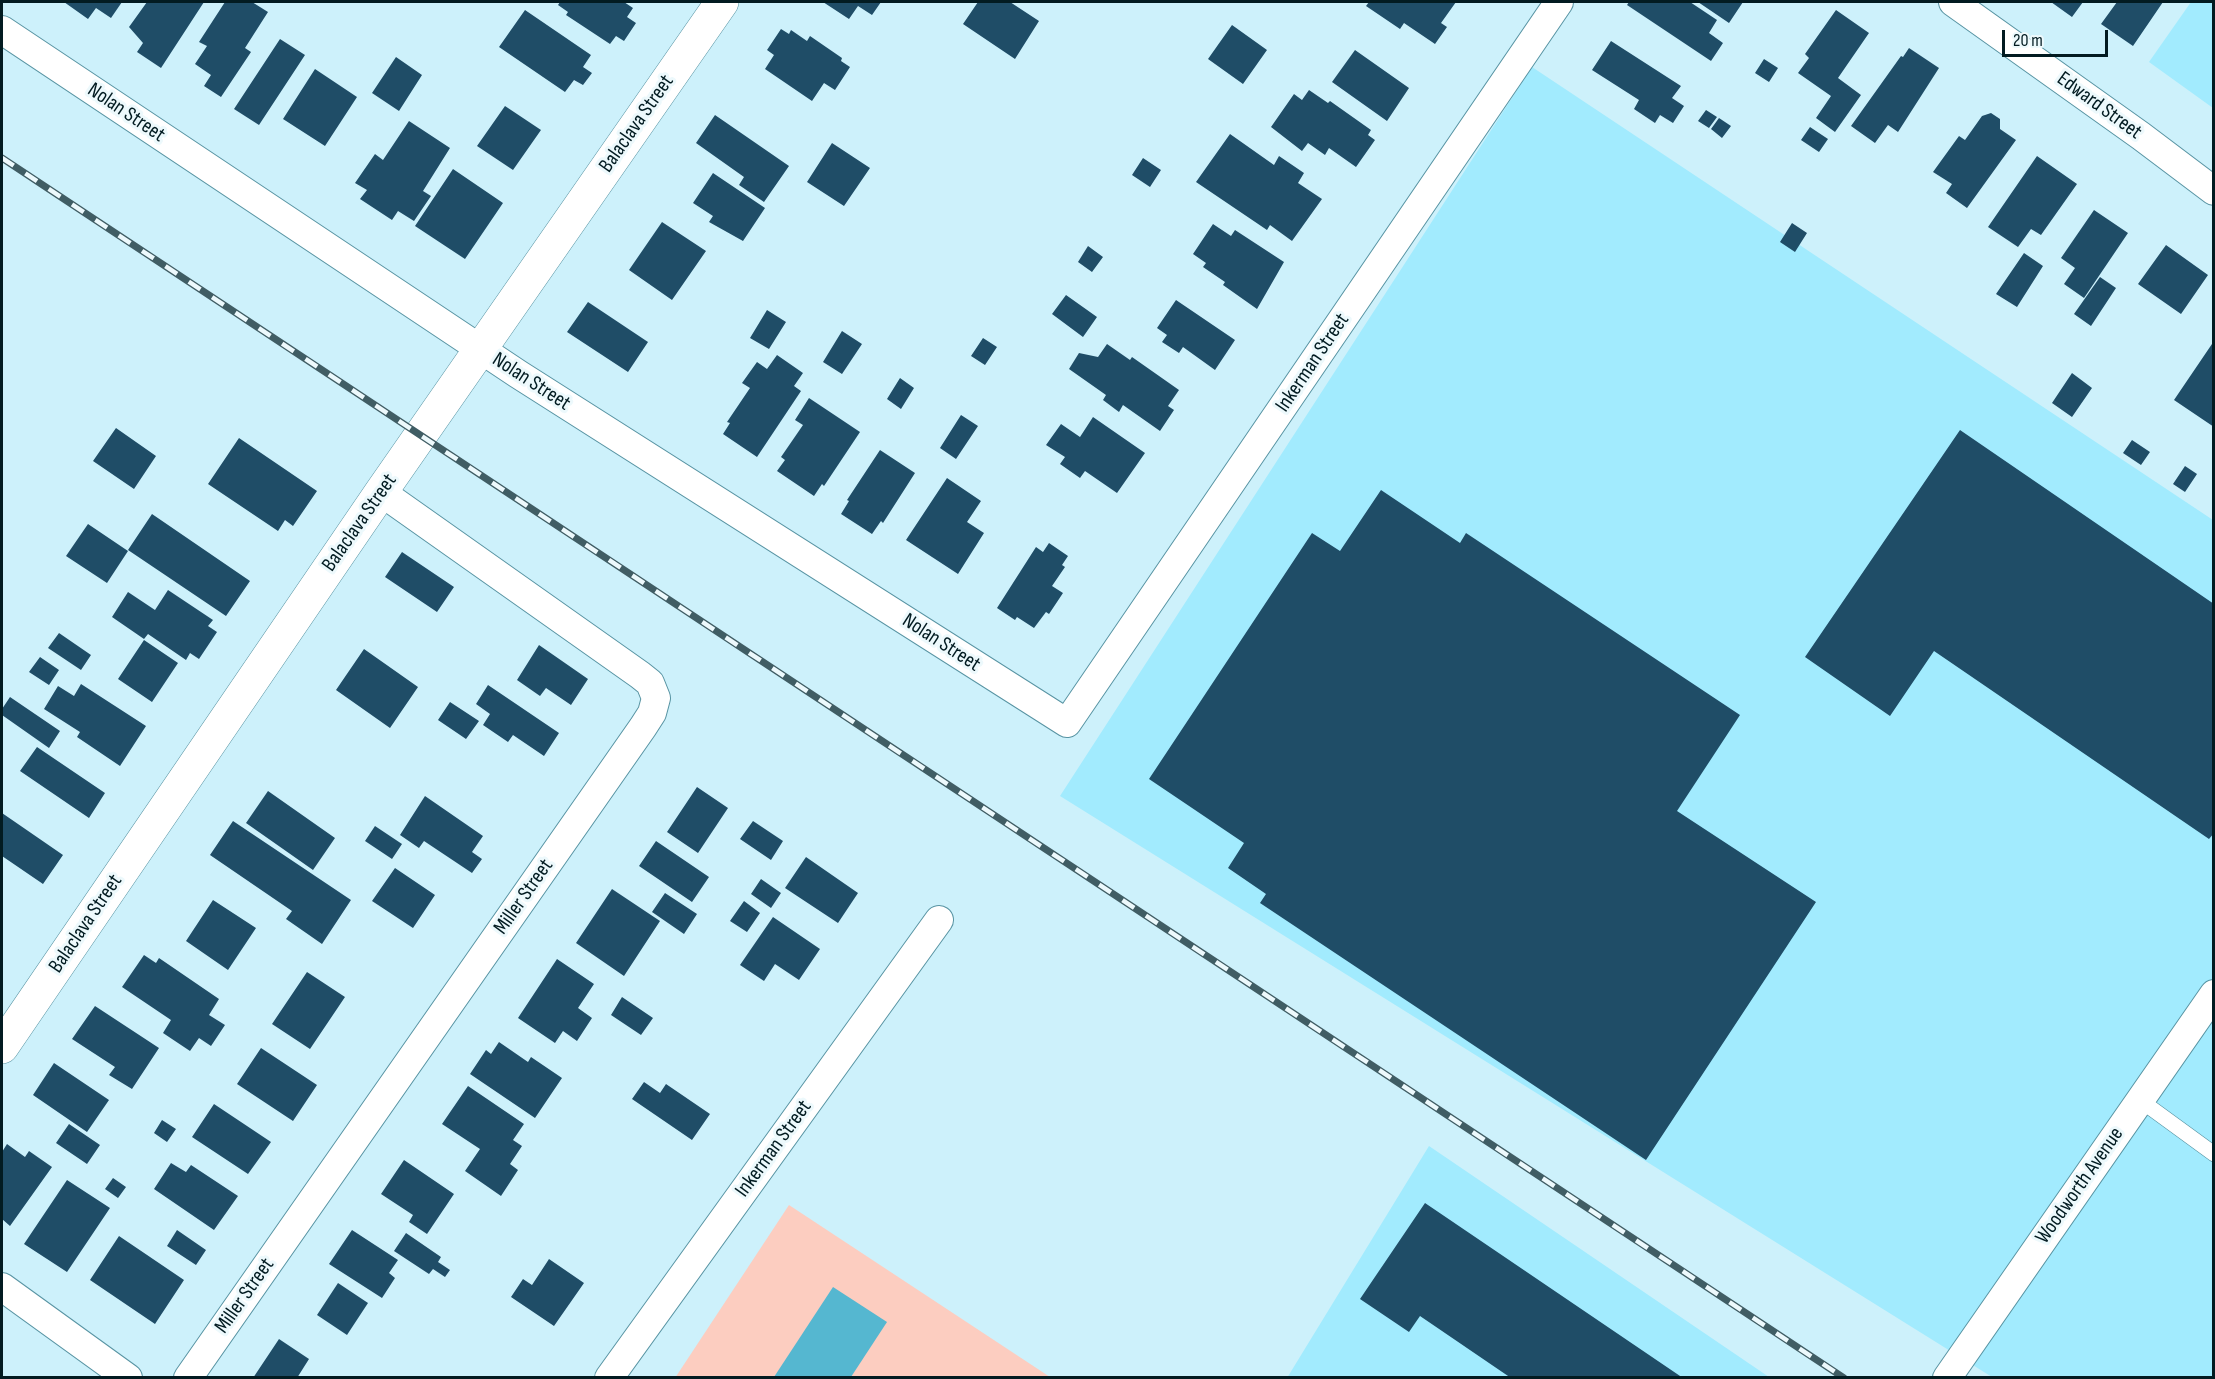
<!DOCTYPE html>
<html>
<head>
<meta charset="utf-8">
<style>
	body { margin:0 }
	#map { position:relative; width:2215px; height:1379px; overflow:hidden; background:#cdf1fb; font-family:"Sofia Sans Condensed",sans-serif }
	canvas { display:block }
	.frame { position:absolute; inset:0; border:3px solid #021b21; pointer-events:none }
	.scale { position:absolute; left:2002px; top:30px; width:106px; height:27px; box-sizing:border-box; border:3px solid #021b21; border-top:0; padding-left:8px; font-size:18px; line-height:21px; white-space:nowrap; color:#021b21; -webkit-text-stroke:4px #edf9fc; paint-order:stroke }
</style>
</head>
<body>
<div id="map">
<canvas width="2215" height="1379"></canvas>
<div class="frame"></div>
<div class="scale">20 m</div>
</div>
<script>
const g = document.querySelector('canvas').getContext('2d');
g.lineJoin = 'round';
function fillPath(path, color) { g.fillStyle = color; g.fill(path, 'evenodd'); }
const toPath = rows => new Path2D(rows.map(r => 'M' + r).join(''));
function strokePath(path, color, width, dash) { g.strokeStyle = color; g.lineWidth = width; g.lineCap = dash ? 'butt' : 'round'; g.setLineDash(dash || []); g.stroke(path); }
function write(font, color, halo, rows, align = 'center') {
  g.font = font + ' "Sofia Sans Condensed",sans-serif'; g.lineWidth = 6; g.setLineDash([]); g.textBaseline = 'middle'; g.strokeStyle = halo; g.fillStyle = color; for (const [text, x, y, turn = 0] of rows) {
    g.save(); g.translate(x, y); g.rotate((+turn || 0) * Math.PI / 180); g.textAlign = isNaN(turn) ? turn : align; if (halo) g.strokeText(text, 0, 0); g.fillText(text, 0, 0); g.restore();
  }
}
fillPath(toPath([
	[2191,2,2213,2,2213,108,2149,62],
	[1532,67,2213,520,2213,1377,1992,1377,1060,796],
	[1429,1146,1769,1377,1287,1378]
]), '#a2ebfe');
fillPath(toPath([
	[789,1205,1050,1377,675,1378]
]), '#fccdc0');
fillPath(toPath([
	[833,1287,887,1322,851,1377,774,1377]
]), '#55b7d0');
fillPath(toPath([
	[64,2,122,2,111,18,96,8,88,19],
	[147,2,204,2,161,68,137,52,143,43,129,27],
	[225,2,252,2,268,12,245,48,251,52,221,97,204,86,211,75,195,64,207,46,199,42],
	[560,2,624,2,633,8,627,17,636,23,624,41,616,36,610,44,566,15,568,12,558,5],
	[823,2,881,2,872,15,858,6,849,19],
	[978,2,1010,2,1039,21,1015,59,963,24],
	[1369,2,1456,2,1441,23,1447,27,1435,44,1404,23,1400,29,1366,6],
	[1629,2,1690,2,1717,20,1709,33,1723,43,1711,61,1627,5],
	[1698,2,1743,2,1729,23],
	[2051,2,2083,2,2072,17],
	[2117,2,2163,2,2133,46,2101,24],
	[525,10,591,55,583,67,592,73,583,85,574,80,565,92,499,47],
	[1836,10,1869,33,1838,78,1861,95,1835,132,1816,118,1831,96,1798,73,1809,58,1805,54],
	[1232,25,1267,50,1243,84,1208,59],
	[781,29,789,34,791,30,807,41,810,36,842,58,841,61,850,67,835,90,824,83,812,101,765,69,774,55,767,50],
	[280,39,305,55,259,125,234,109],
	[1611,41,1681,86,1672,98,1684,106,1673,123,1660,115,1655,123,1634,109,1639,100,1592,70],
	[1909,48,1939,68,1898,132,1888,125,1875,143,1851,126,1901,56,1903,57],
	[1355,50,1409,88,1387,121,1332,82],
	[396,57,422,75,399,111,372,93],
	[1764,59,1778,68,1769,82,1755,73],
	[315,69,357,97,325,146,283,119],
	[1309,90,1328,103,1330,101,1371,130,1368,135,1375,140,1356,167,1329,148,1325,155,1308,143,1302,151,1271,127,1294,94,1302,100],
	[505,106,541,130,513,170,477,146],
	[1706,110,1717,117,1709,128,1698,121],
	[1991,113,2000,119,2000,129,2016,140,1967,208,1946,193,1952,184,1933,172,1959,136,1965,140,1982,116],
	[715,115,789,166,764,202,739,185,744,177,696,143],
	[1719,118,1731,126,1722,138,1711,129],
	[409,121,450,148,423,191,431,196,414,221,398,211,392,220,360,199,367,190,355,183,375,154,383,160],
	[1810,127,1828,139,1819,152,1801,140],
	[1230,134,1274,165,1279,156,1304,173,1298,183,1322,199,1292,241,1270,225,1267,230,1196,182],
	[832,143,870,168,844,206,807,182],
	[2037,156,2077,184,2041,235,2031,229,2018,247,1988,227],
	[1143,158,1161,170,1150,187,1132,175],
	[453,169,503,203,465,259,415,226],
	[713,173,765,208,743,241,709,222,713,216,693,203],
	[2094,210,2128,233,2084,298,2064,284,2075,268,2061,258],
	[662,222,706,251,672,300,629,270],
	[1792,223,1807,233,1795,252,1780,242],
	[1213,224,1231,236,1235,230,1284,262,1257,309,1223,285,1225,282,1203,267,1206,263,1193,254],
	[2166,245,2208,275,2181,314,2138,284],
	[1088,246,1103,257,1092,272,1078,262],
	[2024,253,2043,266,2017,307,1996,294],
	[2100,277,2116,288,2091,326,2074,314],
	[1066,295,1097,317,1083,337,1052,314],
	[1176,300,1235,340,1215,370,1183,347,1179,353,1162,342,1167,335,1157,328],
	[588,302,648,342,628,372,567,332],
	[767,310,786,322,769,349,750,338],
	[842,331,862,344,842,374,823,362],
	[983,338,997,347,985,365,971,356],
	[2214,341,2214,427,2174,400],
	[1107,344,1130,360,1132,357,1179,390,1168,406,1174,410,1160,431,1123,405,1119,412,1103,400,1106,395,1069,369,1079,353,1098,357],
	[777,355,803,373,794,386,801,391,757,457,723,434,730,423,727,422,750,388,742,383,757,362,767,369],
	[2072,373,2092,388,2072,417,2052,403],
	[900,378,914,388,901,409,887,399],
	[809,398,860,432,824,486,822,484,814,496,777,471,785,460,781,457,803,425,795,420],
	[961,415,978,426,956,459,940,448],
	[1093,417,1145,453,1117,493,1085,471,1080,478,1060,464,1065,457,1046,445,1061,424,1080,437],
	[116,428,156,456,134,489,93,461],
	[1960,430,2214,604,2214,833,2209,839,1934,651,1890,716,1805,657],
	[239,438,317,491,293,526,285,520,278,531,208,484],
	[2132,440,2150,452,2141,465,2123,453],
	[880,450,915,473,883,523,881,521,872,534,841,514,849,501,847,500],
	[2185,466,2197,474,2185,492,2173,484],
	[947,478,981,501,967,522,984,533,958,574,906,540],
	[1381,490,1460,543,1466,533,1740,715,1677,811,1816,902,1646,1160,1260,903,1266,894,1228,868,1244,843,1149,779,1312,533,1340,551],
	[152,514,250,581,226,616,128,550],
	[88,524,128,551,107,583,66,556],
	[1049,543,1068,556,1062,565,1065,567,1052,586,1063,593,1049,614,1046,612,1034,628,1017,617,1015,620,997,608,1036,547,1043,552],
	[402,552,454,587,437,612,385,577],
	[168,590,213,620,208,626,217,632,199,659,190,653,186,660,148,634,144,639,112,617,128,592,155,610],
	[59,633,91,655,81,670,48,648],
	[144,640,178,663,152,702,118,679],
	[539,645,588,679,571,705,546,688,540,696,517,680],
	[364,649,418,687,390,728,336,690],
	[40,657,59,670,49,685,29,672],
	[81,684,146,726,120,766,77,737,80,732,44,709,58,686,74,696],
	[488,685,559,733,544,756,513,735,508,742,483,725,490,714,476,704],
	[10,697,60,731,49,748,2,715,2,709],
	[450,702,479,721,466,739,438,720],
	[37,747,105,793,89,818,20,771],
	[697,787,728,808,698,853,667,832],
	[268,791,335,838,313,870,246,823],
	[425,796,483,836,472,852,482,859,472,873,424,841,419,848,400,835],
	[2,813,63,855,43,884,2,856],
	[233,821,351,900,322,944,286,919,292,911,210,855],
	[753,821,783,841,771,860,740,839],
	[375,826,402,844,392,859,365,841],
	[656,841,709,877,692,902,639,866],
	[806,857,858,893,838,923,785,888],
	[395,868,435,895,413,928,372,901],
	[761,879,781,893,771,908,751,894],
	[612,889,660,921,624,976,576,943],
	[665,893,697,914,684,934,652,912],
	[213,900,256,928,228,970,186,941],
	[744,901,760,913,747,932,730,921],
	[773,917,820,949,799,980,775,964,764,981,740,965],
	[144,955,156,963,159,958,219,999,209,1015,225,1025,211,1046,199,1038,190,1051,163,1033,171,1020,122,987],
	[557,959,594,984,578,1008,592,1018,577,1041,563,1031,555,1043,518,1018],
	[307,972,345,997,310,1049,272,1024],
	[622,997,653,1018,641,1035,611,1015],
	[95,1006,159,1048,132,1089,109,1075,115,1067,72,1039],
	[499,1042,528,1062,531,1057,562,1078,535,1118,470,1074,486,1050,491,1054],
	[261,1048,317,1085,293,1121,237,1084],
	[54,1063,109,1100,87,1132,33,1095],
	[644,1082,660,1093,666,1084,710,1114,692,1140,632,1099],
	[468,1086,524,1124,513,1140,522,1146,510,1164,518,1170,501,1196,465,1171,480,1149,442,1124],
	[214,1104,271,1142,248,1174,192,1137],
	[162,1120,176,1129,167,1142,154,1133],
	[69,1124,100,1145,87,1164,56,1143],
	[7,1144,25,1157,29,1151,52,1167,10,1226,2,1219,2,1152],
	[404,1160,454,1194,427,1234,409,1222,413,1215,381,1194],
	[171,1163,186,1172,191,1165,238,1196,214,1230,154,1189],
	[113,1178,126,1187,118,1198,105,1189],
	[67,1180,110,1208,67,1272,24,1244],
	[1425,1203,1683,1378,1511,1378,1420,1316,1409,1332,1360,1299],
	[177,1230,206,1250,196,1265,167,1246],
	[352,1230,398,1260,389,1273,395,1278,382,1298,329,1264],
	[406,1233,441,1257,438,1262,450,1270,445,1277,433,1269,429,1274,394,1251],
	[119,1236,184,1280,155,1324,90,1280],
	[549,1259,584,1283,554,1326,511,1297,523,1279,532,1285],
	[338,1283,368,1303,347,1335,317,1315],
	[279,1339,309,1359,297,1378,253,1378]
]), '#1f4d67');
const service = toPath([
	[2140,1100,2214,1154]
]);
const minor = toPath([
	[1953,2,2141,136,2214,191],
	[2,30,518,374,1067,723,1559,2],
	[2,1287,128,1378],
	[188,1378,643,727,652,713,656,698,650,683,640,675,381,492],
	[609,1378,939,920],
	[1947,1378,2214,994]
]);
const tertiary = toPath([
	[2,1047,381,492,722,2]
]);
strokePath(service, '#5894a3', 16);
strokePath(minor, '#5894a3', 30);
strokePath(tertiary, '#5894a3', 34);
strokePath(service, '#fff', 15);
strokePath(minor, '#fff', 28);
strokePath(tertiary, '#fff', 33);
const rail = toPath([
	[2,158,1844,1378]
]);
strokePath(rail, '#405d64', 7);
strokePath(rail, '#edf9fc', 4.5, [14]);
write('21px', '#021b21', '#edf9fc', [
	["Edward Street",2099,106,36],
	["Nolan Street",126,113,34],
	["Balaclava Street",637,124,-55],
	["Inkerman Street",1313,363,-56],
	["Nolan Street",531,382,33],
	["Balaclava Street",360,523,-55],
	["Nolan Street",941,643,33],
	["Miller Street",524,897,-55],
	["Balaclava Street",86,924,-56],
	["Inkerman Street",774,1149,-54],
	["Woodworth Avenue",2080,1186,-55],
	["Miller Street",245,1296,-55]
]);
</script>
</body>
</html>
